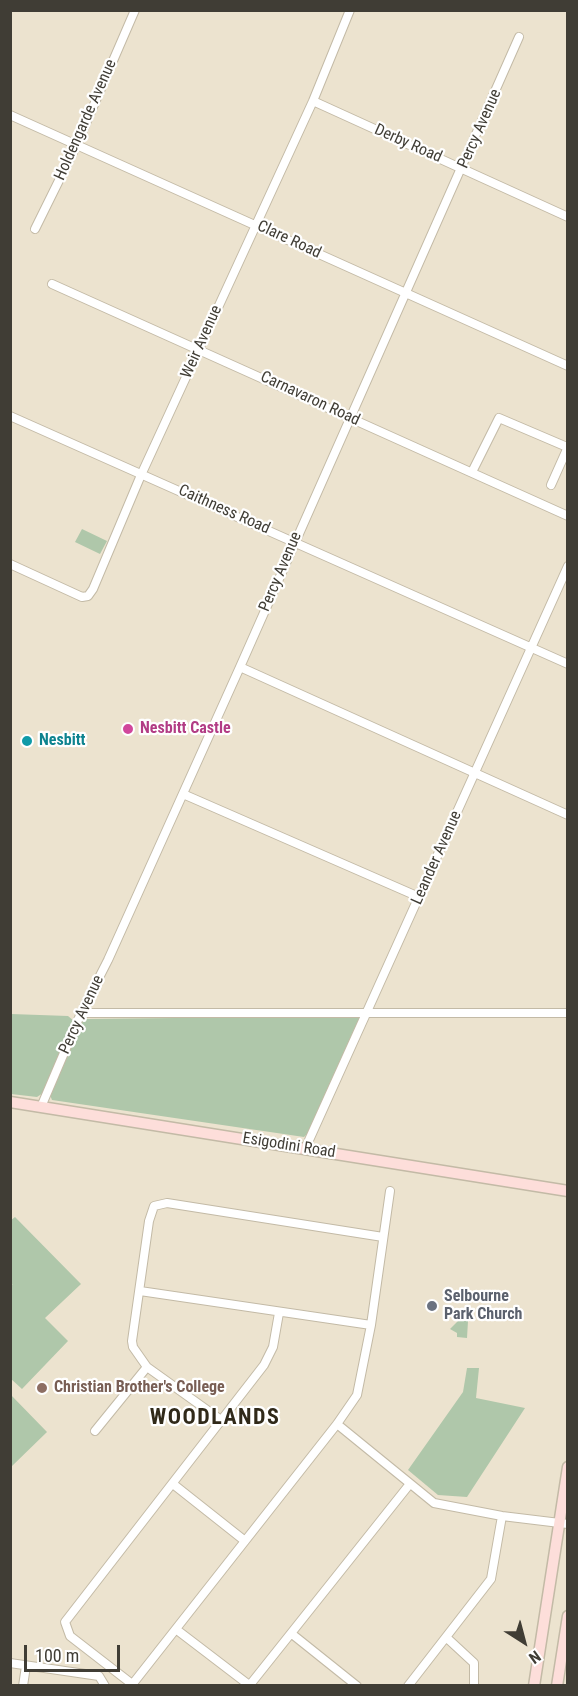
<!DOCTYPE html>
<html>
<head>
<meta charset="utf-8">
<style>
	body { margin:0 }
	#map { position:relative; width:578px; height:1696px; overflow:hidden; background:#ece3cf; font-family:"Roboto Condensed",sans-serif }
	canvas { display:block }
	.frame { position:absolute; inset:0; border:12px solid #403d35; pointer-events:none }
	.north { position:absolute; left:494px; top:1612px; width:60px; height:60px; -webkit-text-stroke:4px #fff; paint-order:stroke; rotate:144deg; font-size:16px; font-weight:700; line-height:24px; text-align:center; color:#403d35 }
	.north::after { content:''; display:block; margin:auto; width:21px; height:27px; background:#403d35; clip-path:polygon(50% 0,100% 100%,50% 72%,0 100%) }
	.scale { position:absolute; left:24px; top:1645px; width:96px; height:27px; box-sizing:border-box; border:3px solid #403d35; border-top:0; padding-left:8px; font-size:18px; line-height:21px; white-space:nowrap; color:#403d35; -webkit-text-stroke:4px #fff; paint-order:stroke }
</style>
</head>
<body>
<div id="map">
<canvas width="578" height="1696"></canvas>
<div class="frame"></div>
<div class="north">N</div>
<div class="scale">100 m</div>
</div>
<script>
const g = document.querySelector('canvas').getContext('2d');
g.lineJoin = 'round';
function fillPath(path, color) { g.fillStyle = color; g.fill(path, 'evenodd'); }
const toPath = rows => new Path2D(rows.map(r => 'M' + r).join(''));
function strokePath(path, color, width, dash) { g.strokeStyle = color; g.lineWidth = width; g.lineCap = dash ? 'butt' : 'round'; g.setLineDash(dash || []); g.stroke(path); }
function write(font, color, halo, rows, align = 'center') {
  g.font = font + ' "Roboto Condensed",sans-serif'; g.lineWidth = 4.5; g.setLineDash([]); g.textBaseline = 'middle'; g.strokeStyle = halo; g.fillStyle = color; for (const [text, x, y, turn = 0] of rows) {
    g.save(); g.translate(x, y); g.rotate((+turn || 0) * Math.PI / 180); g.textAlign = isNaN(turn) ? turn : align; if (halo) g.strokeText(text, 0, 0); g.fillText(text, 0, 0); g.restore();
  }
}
fillPath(toPath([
	[82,529,107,541,100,554,75,542],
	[11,1014,68,1016,74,1021,43,1093,37,1097,11,1094],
	[358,1016,360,1020,308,1133,304,1137,52,1100,50,1095,83,1019],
	[15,1217,81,1284,45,1318,68,1341,22,1389,10,1378,11,1284,13,1285,10,1282,10,1221],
	[458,1321,468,1321,467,1338,457,1337,457,1333,450,1329],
	[467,1368,479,1368,476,1398,525,1408,467,1497,438,1495,408,1470,463,1392],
	[11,1395,47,1432,11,1467]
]), '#afc7aa');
const street = toPath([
	[313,101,568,217],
	[10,115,568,366],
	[35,229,77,144,135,10],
	[52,284,568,516],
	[10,416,568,664],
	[472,472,499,418,567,447],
	[551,485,568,447],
	[10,564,82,597,88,596,93,589,141,475,313,101,350,10],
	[240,667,568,815],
	[183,794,419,897],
	[81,1013,568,1013],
	[41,1107,81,1013,108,960,240,667,519,37],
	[305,1149,568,566],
	[140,1291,371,1325],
	[221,1420,147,1367,133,1347,132,1341,149,1221,154,1206,167,1203,383,1237],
	[337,1424,434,1503,502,1516,568,1524],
	[95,1431,147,1367],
	[173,1484,245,1541],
	[177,1630,249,1685],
	[292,1634,357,1686],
	[447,1638,474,1663,474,1686],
	[10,1663,99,1676,105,1686],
	[132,1684,70,1636,65,1622,264,1365,273,1347,279,1313],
	[23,1686,26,1666],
	[131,1686,337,1424,357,1395,371,1325,390,1191],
	[249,1686,409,1485],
	[408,1686,491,1579,502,1516]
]);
const secondary = toPath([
	[10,1102,568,1191],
	[534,1686,568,1467],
	[557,1686,568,1616]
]);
strokePath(street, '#c3baa6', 10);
strokePath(secondary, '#c3baa6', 13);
strokePath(street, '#fff', 8);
strokePath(secondary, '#fddeda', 10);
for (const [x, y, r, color] of [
	[128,729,6,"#d1479c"],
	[27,741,6,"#0f9aa8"],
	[432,1306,6,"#6b7280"],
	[42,1388,6,"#8d6e63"]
]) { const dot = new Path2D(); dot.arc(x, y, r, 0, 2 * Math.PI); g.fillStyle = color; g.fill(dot); strokePath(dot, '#fff', 2); }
write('16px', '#403d35', '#fff', [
	["Holdengarde Avenue",86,120,-66],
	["Percy Avenue",480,129,-66],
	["Derby Road",408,144,24],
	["Clare Road",289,240,25],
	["Weir Avenue",202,342,-66],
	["Carnavaron Road",310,399,25],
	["Caithness Road",224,510,24],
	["Percy Avenue",281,572,-67],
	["Leander Avenue",437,858,-66],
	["Percy Avenue",82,1015,-65],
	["Esigodini Road",289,1146,9]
]);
write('bold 16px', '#b23c85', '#fff', [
	["Nesbitt Castle",140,729]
], 'left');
write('bold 16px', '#0d838f', '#fff', [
	["Nesbitt",39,741]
], 'left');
write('bold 16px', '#5b616d', '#fff', [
	["Selbourne",444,1297],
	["Park Church",444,1315]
], 'left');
write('bold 16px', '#785e54', '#fff', [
	["Christian Brother's College",54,1388]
], 'left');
g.letterSpacing = '1.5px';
write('bold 22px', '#302919', '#fff', [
	["WOODLANDS",215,1418]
]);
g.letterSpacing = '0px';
</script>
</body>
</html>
